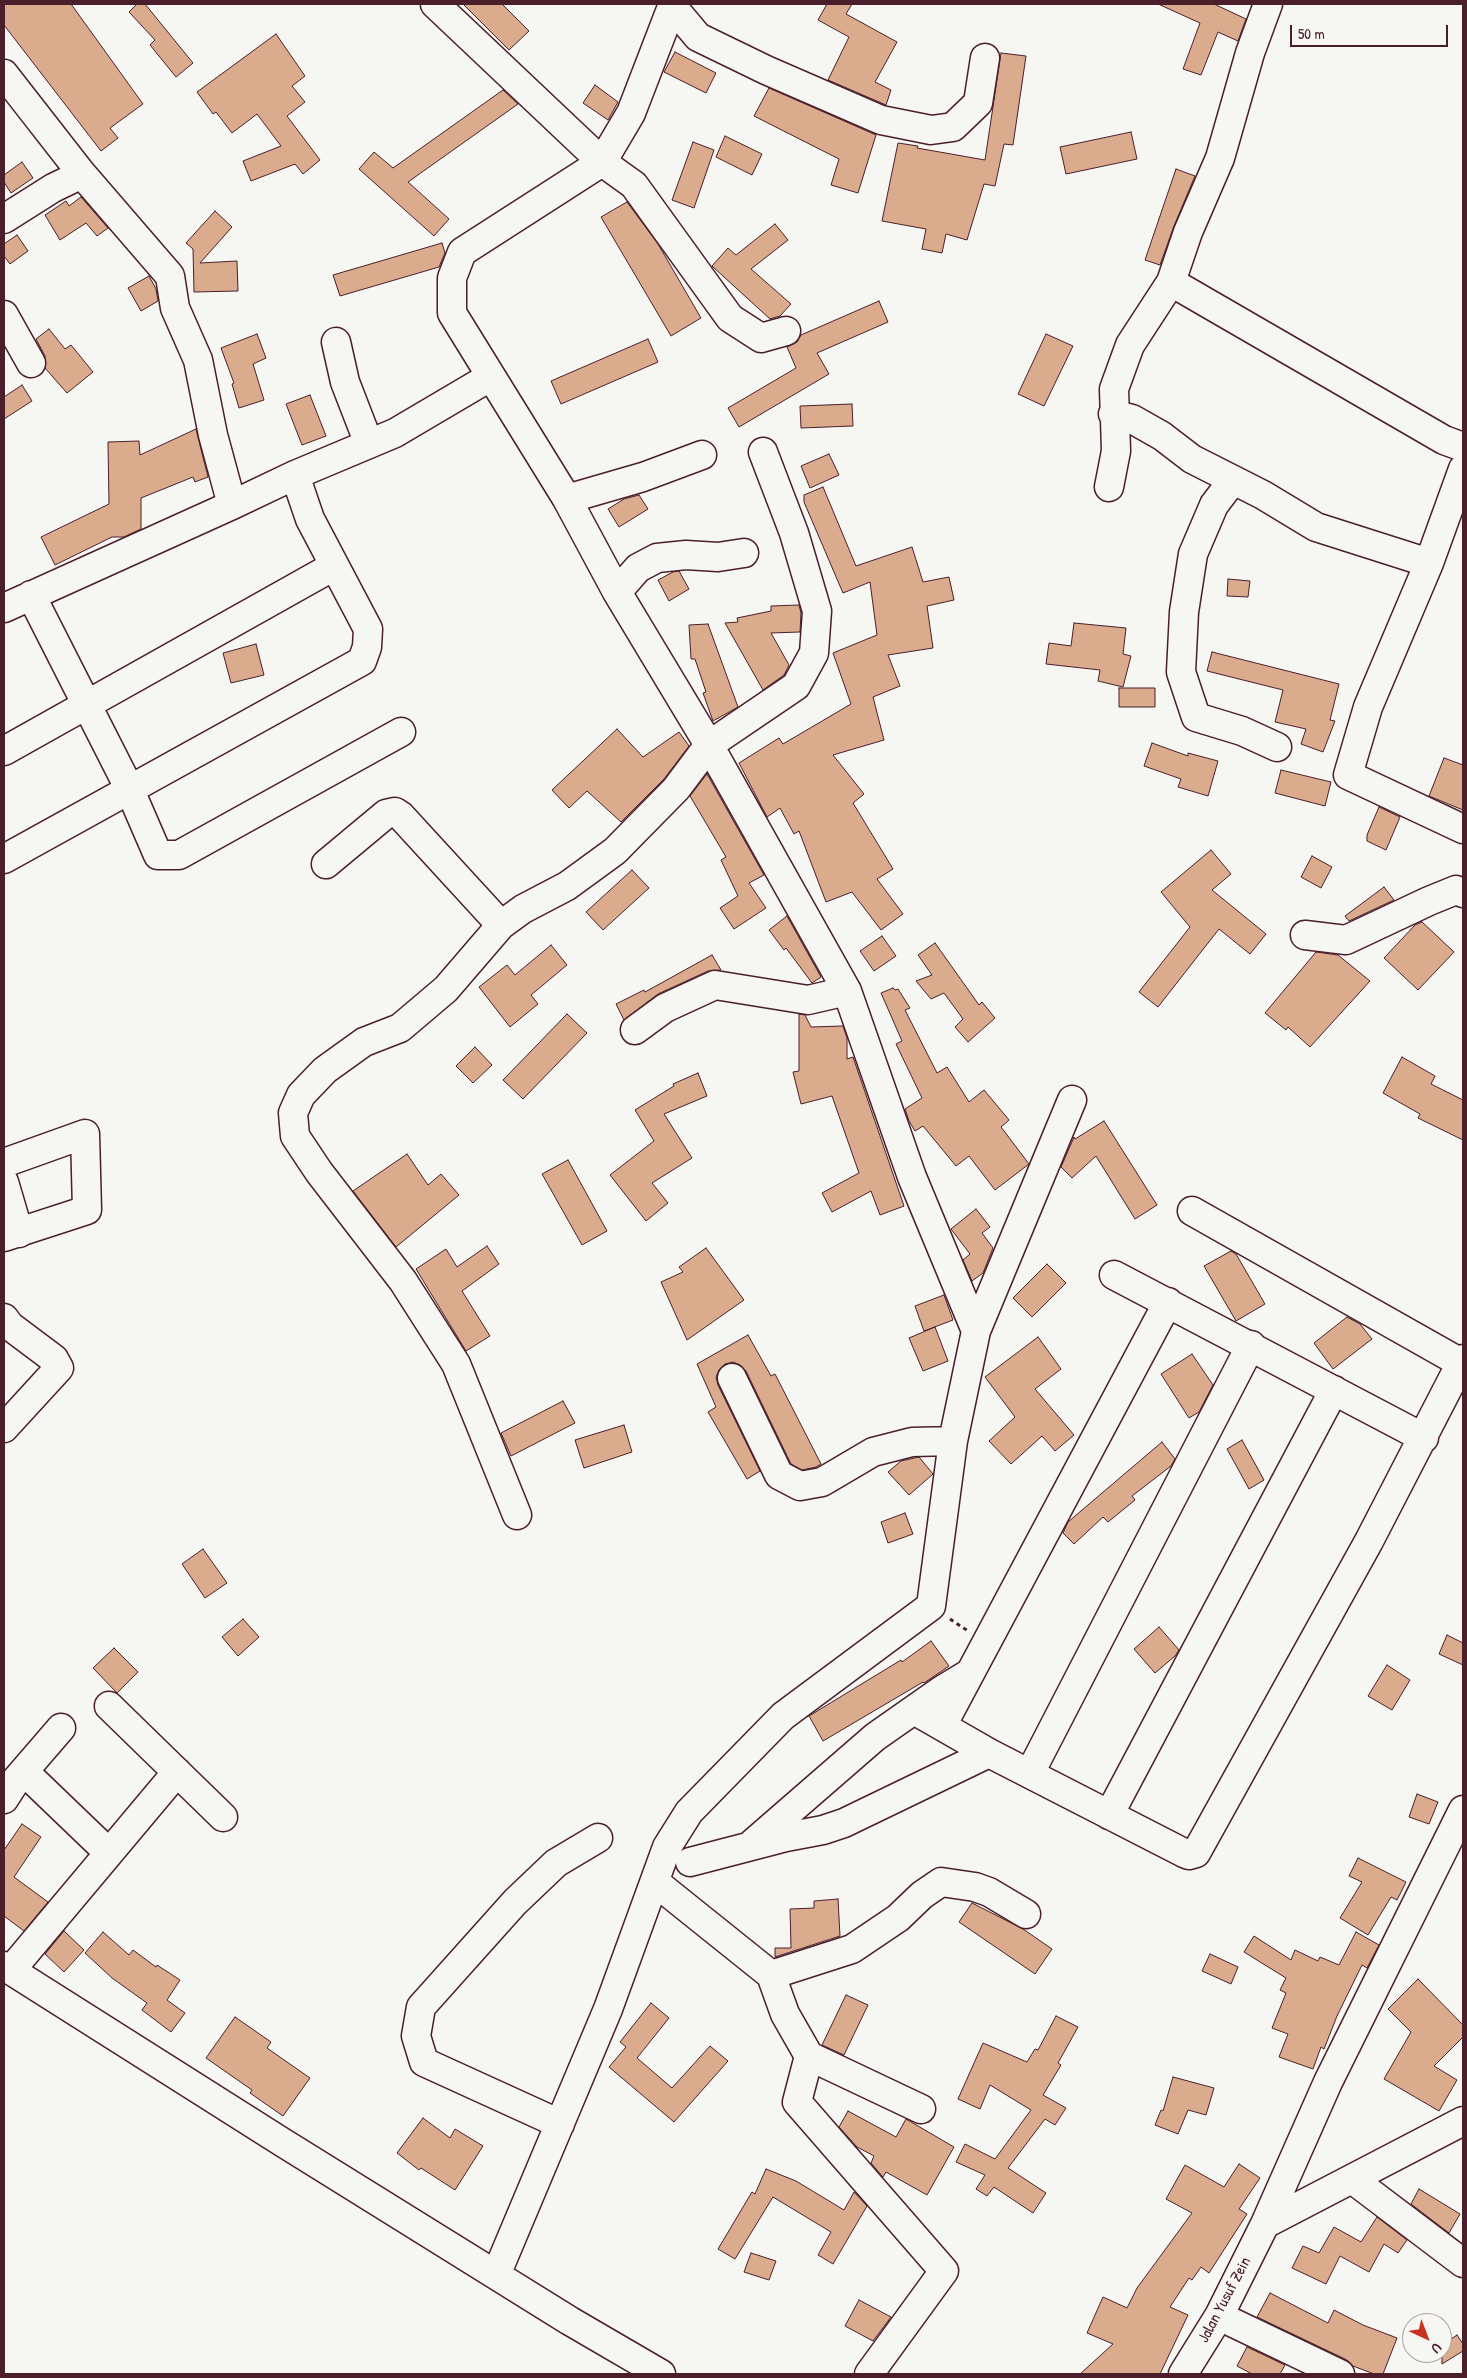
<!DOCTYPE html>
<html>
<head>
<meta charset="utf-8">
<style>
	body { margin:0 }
	#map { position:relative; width:1467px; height:2378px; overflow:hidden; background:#f6f6f2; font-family:"Patrick Hand",sans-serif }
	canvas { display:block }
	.frame { position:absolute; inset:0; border:5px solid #4a1f2b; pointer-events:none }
	.north { position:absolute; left:1402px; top:2313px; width:50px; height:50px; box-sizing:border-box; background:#f6f6f2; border:1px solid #b1a0a2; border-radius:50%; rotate:137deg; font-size:14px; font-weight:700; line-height:20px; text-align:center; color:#4a1f2b }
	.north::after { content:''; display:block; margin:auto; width:18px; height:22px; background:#c8321e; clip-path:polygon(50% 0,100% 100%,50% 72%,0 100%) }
	.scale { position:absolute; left:1290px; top:25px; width:158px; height:22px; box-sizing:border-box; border:2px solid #4a1f2b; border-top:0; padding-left:6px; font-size:15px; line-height:18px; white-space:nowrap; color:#4a1f2b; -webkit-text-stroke:4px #f6f6f2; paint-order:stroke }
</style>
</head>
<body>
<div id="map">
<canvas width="1467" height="2378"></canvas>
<div class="frame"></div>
<div class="north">U</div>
<div class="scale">50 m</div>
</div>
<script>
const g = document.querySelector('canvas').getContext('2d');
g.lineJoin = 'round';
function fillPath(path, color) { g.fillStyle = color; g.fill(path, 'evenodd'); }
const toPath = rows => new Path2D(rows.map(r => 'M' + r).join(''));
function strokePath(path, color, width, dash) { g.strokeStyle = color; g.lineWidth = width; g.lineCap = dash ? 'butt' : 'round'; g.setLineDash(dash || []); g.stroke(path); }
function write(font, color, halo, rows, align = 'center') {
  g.font = font + ' "Patrick Hand",sans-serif'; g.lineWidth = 4.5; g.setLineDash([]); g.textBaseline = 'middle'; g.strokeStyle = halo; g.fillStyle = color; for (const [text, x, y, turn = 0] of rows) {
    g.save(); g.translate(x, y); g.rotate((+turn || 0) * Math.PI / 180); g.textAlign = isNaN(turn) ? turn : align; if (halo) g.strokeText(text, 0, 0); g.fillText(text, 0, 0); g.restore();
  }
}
const building = toPath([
	[4,4,71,4,143,104,110,128,118,138,101,151,4,25,4,4],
	[137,4,145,4,193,63,176,77,150,45,155,40,129,12,137,4],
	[463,4,502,4,529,31,509,50,463,4],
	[827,4,852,4,846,14,897,42,875,82,891,90,886,105,828,80,849,37,818,20,827,4],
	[1158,4,1214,4,1246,19,1238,41,1218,32,1201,75,1183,69,1200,23,1158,4],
	[276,34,305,76,292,86,305,102,287,116,320,160,303,174,295,164,251,181,243,161,281,146,257,114,232,133,216,112,213,114,197,92,276,34],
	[675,52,716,73,706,93,664,72,675,52],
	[1001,53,1026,56,1013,145,1004,144,995,186,984,184,967,240,946,234,942,253,922,249,926,229,882,221,898,143,918,146,917,148,985,160,1001,53],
	[595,85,618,102,608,120,583,103,595,85],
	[769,88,876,135,858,193,831,185,839,159,754,116,769,88],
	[503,90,518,104,408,182,449,219,434,236,359,169,374,152,393,168,503,90],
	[1131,132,1137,159,1066,174,1060,147,1131,132],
	[725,136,762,154,752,175,716,157,725,136],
	[693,142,714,150,694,208,672,200,693,142],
	[22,162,33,178,11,193,4,182,4,175,22,162],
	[1176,169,1195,176,1174,226,1160,265,1145,260,1176,169],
	[81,197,108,228,97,236,86,223,60,240,45,215,66,201,69,206,81,197],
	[627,202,658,244,701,318,671,336,601,217,627,202],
	[215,211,232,227,200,263,237,261,238,291,194,292,193,249,186,243,215,211],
	[775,224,788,240,751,269,791,304,780,316,770,319,712,266,728,248,736,255,775,224],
	[17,235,28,251,10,264,4,256,4,244,17,235],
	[442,243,445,253,439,267,340,296,333,275,442,243],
	[149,276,156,289,158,301,141,311,128,288,149,276],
	[879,301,888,322,817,353,829,374,739,427,728,408,796,368,787,347,797,342,801,335,879,301],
	[49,329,65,349,71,345,93,372,67,393,45,368,45,356,36,339,49,329],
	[257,334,266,358,253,364,264,400,239,408,232,384,234,383,221,348,257,334],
	[1046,334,1073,346,1044,406,1018,394,1046,334],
	[648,339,658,362,561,404,551,381,648,339],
	[22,385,32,401,4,419,4,397,22,385],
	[310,395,326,436,302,445,286,404,310,395],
	[852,404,853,426,801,428,800,406,852,404],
	[196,429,208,477,195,482,193,477,141,498,141,529,124,537,112,537,55,565,41,537,109,504,108,442,139,441,140,455,196,429],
	[829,454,839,475,810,488,801,466,829,454],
	[823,487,856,566,912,547,923,582,949,577,954,600,927,606,933,648,888,655,900,686,873,697,884,740,833,755,864,794,853,803,893,869,877,879,903,914,881,930,852,892,826,902,799,831,794,834,780,808,767,817,739,763,779,738,783,744,851,704,833,653,877,635,870,582,843,593,804,502,804,495,823,487],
	[639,495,648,509,619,527,608,509,624,499,639,495],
	[679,571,689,589,669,601,658,580,673,572,679,571],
	[1228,579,1250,581,1248,597,1227,596,1228,579],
	[799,605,801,613,800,632,771,633,789,665,784,675,763,690,725,623,738,622,737,618,771,611,771,606,799,605],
	[1074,623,1126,628,1123,654,1131,656,1123,687,1098,681,1100,670,1046,664,1049,643,1071,646,1074,623],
	[708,624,738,707,713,721,703,693,706,692,695,659,691,659,689,625,708,624],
	[256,644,264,675,231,683,223,653,256,644],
	[1212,652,1339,684,1330,720,1335,721,1323,752,1301,744,1306,729,1275,722,1283,690,1207,671,1212,652],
	[1119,688,1155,688,1155,707,1119,707,1119,688],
	[617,729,643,757,679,732,689,746,664,779,621,822,587,791,569,808,552,790,617,729],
	[1152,743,1188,756,1188,753,1218,761,1208,796,1178,787,1181,779,1144,766,1152,743],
	[1444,758,1463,765,1463,810,1429,796,1444,758],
	[1281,770,1331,782,1325,806,1275,793,1281,770],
	[707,774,764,875,749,883,766,908,734,929,720,908,738,896,721,860,726,857,690,796,707,774],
	[1379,807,1400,817,1386,850,1367,841,1367,835,1379,807],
	[1211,850,1231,874,1212,890,1266,934,1250,954,1219,929,1158,1007,1139,992,1190,927,1161,892,1211,850],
	[1312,856,1332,867,1321,888,1301,877,1312,856],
	[632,870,649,888,603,930,586,912,632,870],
	[1384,887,1394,900,1349,921,1345,916,1384,887],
	[787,916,821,977,812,983,786,948,784,950,769,930,787,916],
	[1422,922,1454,952,1418,990,1384,958,1415,925,1422,922],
	[882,936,896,956,874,971,860,951,882,936],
	[935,943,979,1005,982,1002,995,1018,968,1042,955,1027,963,1019,944,993,931,999,916,981,932,975,918,955,935,943],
	[551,945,567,965,531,995,538,1004,510,1027,479,987,507,965,515,975,551,945],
	[1316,952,1338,955,1370,981,1310,1047,1288,1027,1286,1030,1265,1013,1316,952],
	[712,955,721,970,708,971,658,994,624,1020,616,1004,644,990,645,992,712,955],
	[893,988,895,990,898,989,910,1008,905,1010,937,1073,947,1067,969,1102,984,1090,1009,1120,1001,1127,1029,1164,995,1190,969,1156,956,1166,923,1126,915,1131,909,1121,905,1109,922,1098,896,1044,902,1041,881,993,893,988],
	[567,1014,587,1033,523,1099,503,1080,567,1014],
	[799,1014,805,1015,811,1027,843,1026,847,1038,847,1059,853,1057,904,1206,880,1215,871,1191,832,1212,822,1193,859,1173,832,1096,801,1104,793,1072,799,1071,799,1014],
	[475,1047,492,1065,473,1083,456,1066,475,1047],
	[1402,1057,1435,1076,1431,1084,1463,1100,1463,1140,1418,1118,1420,1114,1383,1093,1402,1057],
	[698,1073,707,1096,664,1114,692,1158,652,1183,668,1203,646,1221,610,1175,654,1141,635,1110,674,1086,673,1084,698,1073],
	[1104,1121,1157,1205,1135,1219,1096,1156,1072,1178,1061,1167,1074,1137,1075,1139,1104,1121],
	[407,1154,428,1185,441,1174,459,1195,396,1247,353,1191,407,1154],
	[568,1160,607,1231,582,1245,542,1174,568,1160],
	[976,1209,990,1227,982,1233,993,1248,983,1273,972,1281,963,1260,970,1254,951,1229,976,1209],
	[487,1246,499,1264,462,1291,490,1336,466,1351,416,1269,446,1249,457,1267,487,1246],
	[706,1248,744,1300,687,1340,661,1282,683,1272,679,1267,706,1248],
	[1231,1251,1236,1254,1265,1304,1236,1321,1204,1266,1231,1251],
	[1047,1264,1066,1283,1032,1317,1013,1298,1047,1264],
	[944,1295,953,1320,924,1331,915,1306,944,1295],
	[1347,1317,1360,1324,1372,1339,1333,1369,1314,1343,1347,1317],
	[935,1327,948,1361,923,1371,909,1338,935,1327],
	[748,1335,771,1376,775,1374,821,1464,816,1467,802,1470,791,1464,746,1371,740,1365,733,1362,725,1364,719,1370,716,1377,718,1385,760,1471,747,1479,708,1412,716,1407,697,1364,748,1335],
	[1038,1337,1061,1369,1035,1389,1074,1435,1055,1451,1042,1436,1011,1464,989,1441,1015,1417,985,1377,1038,1337],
	[1192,1354,1213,1385,1199,1412,1189,1418,1161,1374,1192,1354],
	[563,1401,575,1423,511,1456,501,1433,563,1401],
	[624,1425,632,1452,584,1468,575,1440,624,1425],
	[1242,1440,1264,1480,1249,1489,1227,1449,1242,1440],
	[1162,1442,1175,1459,1171,1466,1132,1496,1135,1500,1108,1522,1103,1517,1074,1544,1063,1533,1068,1522,1162,1442],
	[919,1457,933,1474,909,1495,888,1472,901,1461,919,1457],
	[905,1513,913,1534,888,1543,881,1522,905,1513],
	[203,1549,227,1583,205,1598,182,1564,203,1549],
	[243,1619,259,1637,238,1656,222,1637,243,1619],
	[1159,1627,1179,1650,1175,1656,1155,1673,1134,1649,1159,1627],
	[1447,1635,1463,1643,1463,1665,1439,1654,1447,1635],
	[931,1641,949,1666,924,1683,923,1682,823,1741,809,1716,901,1660,902,1662,931,1641],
	[114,1648,138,1672,117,1693,93,1668,114,1648],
	[1387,1665,1410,1680,1392,1710,1368,1696,1387,1665],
	[1417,1794,1438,1802,1429,1824,1409,1817,1417,1794],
	[22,1824,41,1837,14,1877,48,1902,24,1931,4,1916,4,1850,22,1824],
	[1358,1858,1406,1882,1397,1900,1391,1897,1368,1935,1340,1918,1362,1882,1349,1876,1358,1858],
	[838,1899,840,1936,775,1957,775,1948,791,1948,790,1909,814,1908,814,1901,838,1899],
	[972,1903,1023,1929,1052,1949,1035,1974,959,1922,972,1903],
	[64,1931,84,1950,64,1972,45,1954,64,1931],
	[103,1932,129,1955,133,1950,156,1967,157,1965,180,1980,167,2000,185,2013,171,2032,142,2010,147,2003,112,1978,85,1953,103,1932],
	[1356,1932,1379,1945,1367,1968,1362,1965,1337,2016,1324,2049,1321,2047,1313,2069,1279,2057,1288,2034,1272,2028,1286,1993,1280,1990,1286,1978,1244,1952,1254,1936,1291,1960,1295,1950,1318,1961,1320,1957,1339,1965,1356,1932],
	[1210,1954,1238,1967,1231,1984,1202,1971,1210,1954],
	[1418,1979,1463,2025,1463,2037,1434,2066,1457,2080,1439,2111,1384,2079,1411,2032,1388,2009,1418,1979],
	[846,1995,868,2005,844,2055,822,2045,846,1995],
	[651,2003,669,2018,637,2058,672,2088,710,2046,728,2061,674,2122,609,2067,626,2047,620,2042,651,2003],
	[1056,2016,1078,2027,1058,2063,1061,2065,1043,2095,1066,2108,1055,2125,1045,2119,1008,2168,1046,2193,1033,2213,994,2187,987,2196,976,2189,985,2175,956,2162,965,2144,995,2159,1031,2110,990,2085,980,2109,958,2099,983,2043,1027,2062,1035,2049,1038,2050,1056,2016],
	[235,2017,271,2042,267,2048,310,2078,283,2116,250,2093,252,2090,206,2058,235,2017],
	[1173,2077,1214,2088,1206,2115,1188,2110,1178,2134,1155,2125,1161,2110,1163,2111,1173,2077],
	[848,2111,896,2137,906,2119,954,2147,927,2195,886,2172,883,2177,871,2163,874,2156,857,2147,839,2127,848,2111],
	[423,2118,450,2138,455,2129,483,2146,455,2190,421,2168,419,2170,397,2153,423,2118],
	[1239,2164,1260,2178,1239,2209,1247,2214,1209,2273,1201,2267,1192,2280,1189,2278,1170,2307,1188,2315,1160,2374,1080,2374,1113,2344,1087,2333,1103,2297,1127,2308,1137,2288,1192,2213,1166,2199,1185,2165,1224,2187,1239,2164],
	[766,2169,796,2181,844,2210,854,2192,867,2206,833,2264,818,2255,831,2232,773,2197,735,2259,718,2249,752,2192,755,2194,766,2169],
	[1419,2189,1460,2214,1449,2233,1411,2204,1419,2189],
	[1377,2217,1407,2240,1398,2253,1384,2244,1369,2272,1340,2256,1326,2284,1292,2268,1303,2246,1319,2253,1334,2227,1361,2242,1377,2217],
	[751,2253,776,2261,769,2280,744,2272,751,2253],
	[1270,2293,1328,2323,1334,2310,1363,2325,1397,2338,1383,2374,1374,2374,1353,2366,1347,2360,1257,2317,1270,2293],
	[859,2300,891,2317,873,2341,845,2326,859,2300],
	[1457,2335,1463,2344,1463,2351,1442,2364,1442,2345,1457,2335],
	[1247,2347,1285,2365,1280,2374,1252,2374,1237,2366,1247,2347]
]);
fillPath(building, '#daab8c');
strokePath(building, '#4a1f2b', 1);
const minor = toPath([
	[435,4,602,162,634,185,730,318,761,338,786,331],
	[672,6,698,37,766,70,881,120,931,130,953,127,978,103,985,58],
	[4,74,82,174,170,276,175,308,198,360,213,435,232,505],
	[4,219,53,188,82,174],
	[1171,282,1444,440,1463,447],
	[4,315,31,363],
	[336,342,345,382,369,444],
	[1113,414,1132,419,1162,436,1192,459,1263,495,1316,527,1429,563],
	[1463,469,1429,563,1368,707,1348,775,1463,829],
	[1233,480,1214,505,1193,554,1184,612,1181,672,1196,717,1242,731,1277,747],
	[1109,487,1116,451,1114,389,1130,345,1171,282,1188,232,1220,158,1250,53,1268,4],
	[567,499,643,477,702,455],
	[617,592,638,568,657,558,686,555,718,557,744,553],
	[31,595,129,788,158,855,179,855,401,732],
	[4,608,232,505,295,475,395,433,490,377],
	[4,751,334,566],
	[4,859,362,661,367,647,368,629,310,519,295,475],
	[326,864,386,814,395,812,401,816,501,925],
	[1305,935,1346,940,1429,901,1456,890,1463,893],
	[635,1030,665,1008,715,985,808,1000,847,991],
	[4,1163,85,1134,87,1210,4,1237],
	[4,1182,19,1233],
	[1192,1211,1461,1363],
	[1114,1275,1424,1438],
	[4,1318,10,1326,54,1359,59,1368,4,1428],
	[976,1331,1072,1100],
	[732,1378,779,1475,800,1486,822,1482,873,1452,912,1442,953,1441],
	[517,1515,456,1364,403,1281,319,1172,295,1136,293,1113,301,1095,325,1070,364,1042,400,1028,446,989,501,925,523,909,567,886,615,851,676,789,709,745,796,686,814,653,817,611,794,533,763,452],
	[109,1706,223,1817],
	[914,1710,989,1753,1184,1853,1189,1855,1196,1853,1369,1541,1463,1359],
	[942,1726,1168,1302],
	[1030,1773,1251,1345],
	[34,1781,109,1853],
	[4,1799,17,1779,61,1728],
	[1109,1815,1334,1390],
	[753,1843,875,1737,942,1690,970,1673],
	[690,1862,786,1837,823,1830,844,1823,989,1753],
	[655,1882,771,1975,785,2014,809,2056,921,2109],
	[4,1966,282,2142,570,2321,661,2374],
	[11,1970,177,1772],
	[771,1975,852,1949,898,1918,922,1895,941,1882,975,1887,989,1892,1026,1914],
	[809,2056,797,2102,944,2271,869,2374],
	[560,2124,424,2062,416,2036,421,2007,515,1902,556,1863,598,1838],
	[1352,2179,1463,2263],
	[1265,2224,1463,2121],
	[496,2275,608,2009,667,1847,689,1812,783,1716,931,1606,953,1441,976,1331,912,1177,847,991,709,745,617,592,567,499,452,313,452,278,462,252,602,162,631,113,673,4],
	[1219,2316,1340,2374],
	[1183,2374,1219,2316,1265,2224,1328,2082,1463,1810]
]);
strokePath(minor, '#4a1f2b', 31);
strokePath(toPath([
	[950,1619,968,1631]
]), '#4a1f2b', 3, [4, 4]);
strokePath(minor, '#f6f6f2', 28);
write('16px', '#4a1f2b', '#f6f6f2', [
	["Jalan Yusuf Zein",1225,2300,-62]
]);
</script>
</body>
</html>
